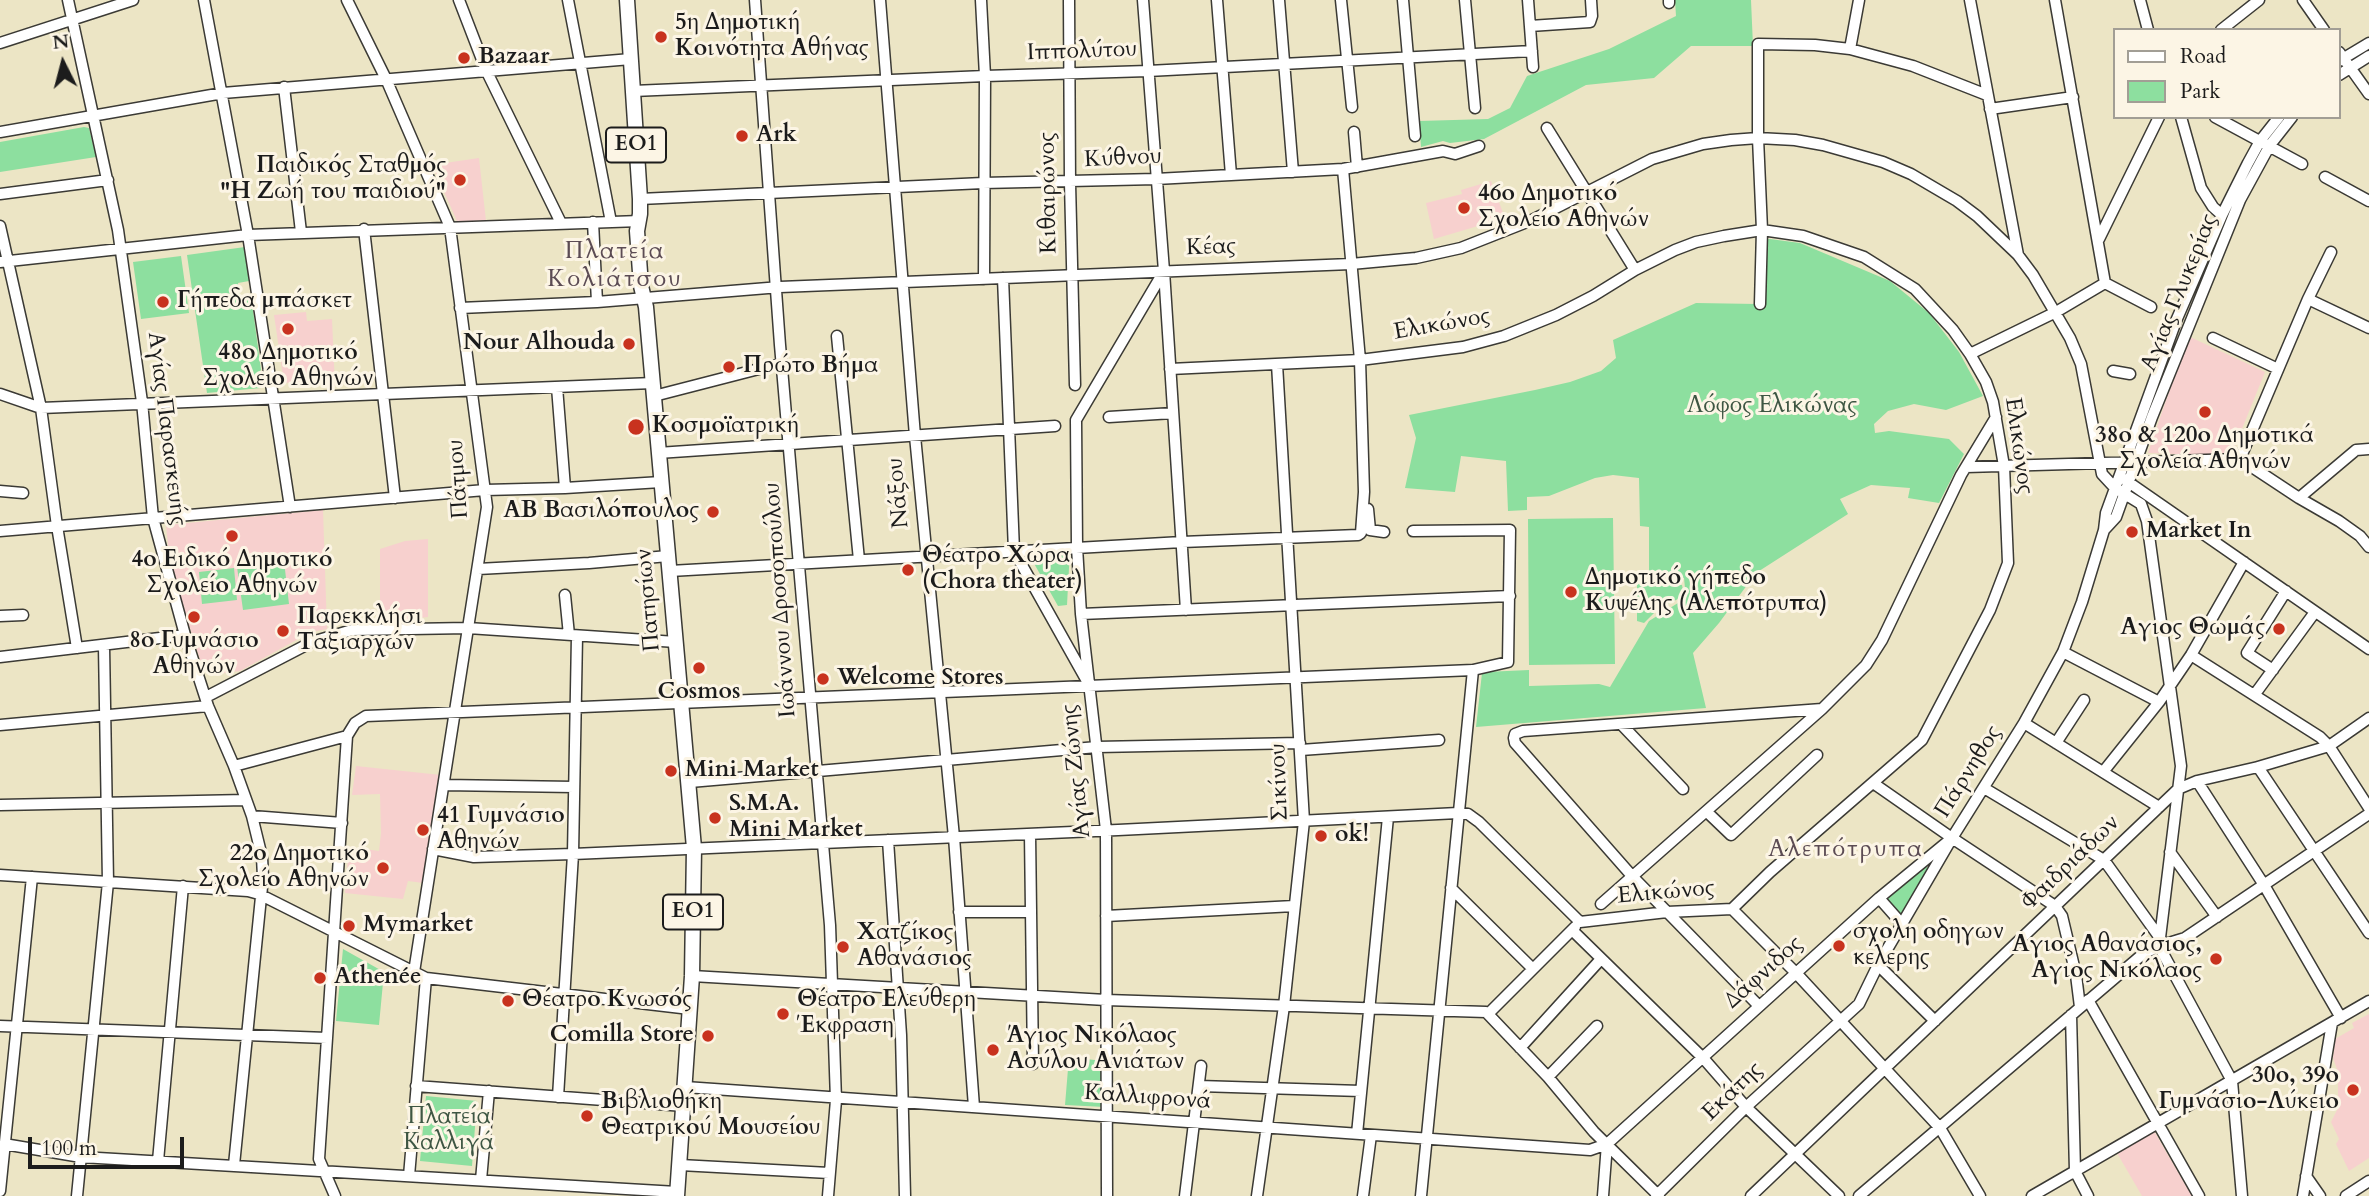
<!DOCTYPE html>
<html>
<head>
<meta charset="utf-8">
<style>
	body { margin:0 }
	#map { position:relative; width:2369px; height:1196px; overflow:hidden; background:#ece5c5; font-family:Cardo,serif }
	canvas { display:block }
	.legend { position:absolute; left:2113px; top:28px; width:228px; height:91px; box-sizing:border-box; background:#fcf5e5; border:2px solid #a29e95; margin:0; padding:9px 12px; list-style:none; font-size:21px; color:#1c1c1c }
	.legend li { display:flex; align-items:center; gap:14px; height:35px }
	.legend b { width:35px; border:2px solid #a29e95 }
	.north { position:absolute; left:28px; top:28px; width:70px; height:70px; -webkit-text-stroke:5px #fcf5e5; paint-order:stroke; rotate:354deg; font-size:19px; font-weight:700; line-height:28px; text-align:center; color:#1c1c1c }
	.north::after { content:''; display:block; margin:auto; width:24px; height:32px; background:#1c1c1c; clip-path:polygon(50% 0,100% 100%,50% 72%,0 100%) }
	.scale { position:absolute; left:28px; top:1137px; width:156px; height:32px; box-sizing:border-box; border:4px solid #1c1c1c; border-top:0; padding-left:9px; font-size:21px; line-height:24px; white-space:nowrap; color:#1c1c1c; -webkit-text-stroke:5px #fcf5e5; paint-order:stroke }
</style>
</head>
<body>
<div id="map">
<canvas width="2369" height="1196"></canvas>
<ul class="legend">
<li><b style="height:9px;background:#fff"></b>Road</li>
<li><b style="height:19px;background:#8ddf9f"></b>Park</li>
</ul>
<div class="north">N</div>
<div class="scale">100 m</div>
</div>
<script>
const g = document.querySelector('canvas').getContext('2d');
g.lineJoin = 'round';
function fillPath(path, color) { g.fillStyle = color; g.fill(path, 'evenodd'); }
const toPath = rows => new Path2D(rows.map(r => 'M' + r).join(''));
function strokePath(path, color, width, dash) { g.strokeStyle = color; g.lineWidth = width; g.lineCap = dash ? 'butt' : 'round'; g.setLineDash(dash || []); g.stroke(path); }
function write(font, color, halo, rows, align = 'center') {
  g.font = font + ' Cardo,serif'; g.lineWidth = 6; g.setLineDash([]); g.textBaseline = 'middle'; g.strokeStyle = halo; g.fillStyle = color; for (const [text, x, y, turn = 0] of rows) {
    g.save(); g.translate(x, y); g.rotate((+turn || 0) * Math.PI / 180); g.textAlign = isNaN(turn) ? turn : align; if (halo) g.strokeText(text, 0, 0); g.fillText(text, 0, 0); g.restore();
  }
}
fillPath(toPath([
	[479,158,486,221,457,221,433,167,445,163],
	[1491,181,1505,218,1434,239,1426,203,1462,194,1461,190],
	[306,312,307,321,332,319,335,386,329,386,329,381,284,383,274,315],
	[2188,336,2265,372,2231,456,2148,453],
	[323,510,327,629,311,632,240,671,211,675,203,669,170,566,166,525],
	[428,539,428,617,419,618,418,621,380,621,380,549,405,541],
	[356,766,441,775,423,883,408,881,403,899,345,893,349,847,379,851,381,833,380,794,352,795],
	[2369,1014,2369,1158,2349,1171,2336,1144,2339,1139,2331,1122,2338,1108,2338,1072,2333,1058,2335,1039,2354,1028,2352,1023],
	[2154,1131,2192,1196,2142,1196,2117,1153]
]), '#f7d0ce');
fillPath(toPath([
	[1675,0,1751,0,1753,46,1691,46,1654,78,1586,85,1484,139,1450,143,1443,141,1421,147,1419,121,1488,119,1510,108,1527,76,1609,49,1676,16],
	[84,127,89,128,96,157,0,172,0,142],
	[1770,239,1800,243,1890,281,1929,313,1959,352,1983,396,1946,410,1914,404,1888,411,1874,424,1875,433,1889,431,1949,439,1964,454,1939,503,1908,498,1910,488,1871,485,1840,499,1848,514,1756,573,1719,623,1693,653,1706,708,1476,727,1482,673,1485,672,1529,670,1529,686,1599,684,1610,687,1649,621,1686,598,1684,578,1649,578,1649,527,1640,526,1639,478,1613,475,1595,478,1549,496,1527,497,1527,510,1508,511,1506,461,1461,456,1455,492,1405,488,1416,438,1409,415,1535,390,1570,382,1601,371,1616,358,1613,340,1696,303,1757,304,1757,240],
	[245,247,249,281,238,283,240,296,251,295,261,370,259,372,261,388,207,393,187,255],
	[181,256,189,313,141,319,133,262],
	[1613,518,1615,664,1529,665,1528,519],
	[1070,549,1067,605,1058,606,1027,551],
	[284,561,289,604,243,610,237,567],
	[234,568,237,600,202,604,199,572],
	[1637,584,1682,585,1684,596,1658,609,1644,623,1637,621],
	[1926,865,1929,872,1900,918,1884,900],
	[343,949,384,972,379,1025,336,1021],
	[1069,1057,1103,1061,1105,1107,1065,1105],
	[426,1096,477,1101,472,1166,420,1161]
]), '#8ddf9f');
const minor = toPath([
	[68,0,118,230,142,402,153,518,185,635,208,706,234,766,252,816,262,857,263,877,234,1165],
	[204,0,248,235,290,507],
	[347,0,386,79,450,227,487,507,414,972],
	[459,0,486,70,561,223],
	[568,0,611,222],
	[755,0,780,345,830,925,836,1100,828,1196],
	[880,0,915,436,954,837,974,1107],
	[981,0,985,76,984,279],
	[1069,0,1070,183,1075,385],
	[1143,0,1164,271,1186,610],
	[1217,0,1231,175],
	[1279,0,1293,172],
	[1341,0,1352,107],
	[1403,0,1415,136],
	[1465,0,1475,108],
	[1528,0,1533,67],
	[1669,0,1669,3],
	[1970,0,2018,255],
	[2055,0,2105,283],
	[2140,0,2148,30],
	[2303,0,2324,30],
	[1530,26,1590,22,1592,16,1591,0],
	[2221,30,2259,0],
	[0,43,133,0],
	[1850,49,1859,0],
	[2339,52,2369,94],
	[2339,61,2369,43],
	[2339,75,2369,56],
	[284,87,301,232],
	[633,91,985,76,1148,71,1532,51],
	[1990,109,2073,97],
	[2181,117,2201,188,2213,207,2222,215],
	[2215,117,2302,164],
	[1547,128,1635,270],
	[0,132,223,93,631,59],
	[1354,132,1357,167],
	[2325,177,2369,201],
	[0,194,108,180],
	[640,199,983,183,1156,179,1343,169,1443,151,1455,154,1479,146],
	[593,222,597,302],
	[0,226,41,408,57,526,77,648],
	[364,229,395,498],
	[2099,239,2159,117],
	[0,262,248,235,640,221],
	[1003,278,1014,551,1087,681],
	[2105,283,2151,307],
	[2308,299,2369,328],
	[1760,304,1762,230,1758,138,1758,44,1815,45,1850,49,1913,66,1987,95],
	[460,308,597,302,780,287,1351,264,1416,258,1461,248,1532,220,1652,159,1703,144,1731,140,1758,138,1795,140,1823,145,1883,162,1911,174,1957,201,1977,216,2018,255,2033,275,2070,338,2081,364,2102,474,2115,488,2141,504,2147,521,2181,766,2159,946,2232,1081,2242,1196],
	[837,336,859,560],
	[2213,338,2278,369],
	[1970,354,2056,312,2105,283],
	[1170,369,1360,360,1463,347,1504,336,1556,315,1593,296,1635,270,1675,250,1696,242,1724,236,1762,230,1803,236,1864,257,1915,289,1953,330,1970,354,1986,382,1993,402,2004,466,2008,563,1990,610,1922,740,1770,872,1732,909,1667,912,1580,922],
	[2113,371,2130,374],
	[557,387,565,488],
	[0,394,41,408,653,383],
	[654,396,782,363],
	[1109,417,1173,413],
	[658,453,1055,426],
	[2240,459,2308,299,2331,252],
	[1966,467,2240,459,2299,498,2339,521,2360,536,2369,547],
	[2124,479,2369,649],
	[0,491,23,493],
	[2299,498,2356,450,2369,449],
	[1368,509,1370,530,1384,532],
	[2104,530,2116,517,2152,417,2240,200,2270,145,2292,117],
	[0,531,485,490,565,488,661,482],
	[478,569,589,563,668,556],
	[670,571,1182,542,1358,535,1361,533,1364,492,1360,360,1343,169],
	[565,595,569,635],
	[1081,614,1510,596],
	[0,616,23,615],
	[2063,652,2159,702],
	[2191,655,2320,737,2329,746,2369,808],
	[0,657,185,635],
	[2273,670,2247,653,2286,591],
	[2255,694,2315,612],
	[206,697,312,642,352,630,468,628,676,642],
	[2024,723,2159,807],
	[1621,724,1683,789],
	[0,725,208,706],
	[2056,743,2084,700],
	[1301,750,1439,740],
	[234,766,347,736,355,723,366,716,1473,670,1508,662,1510,530,1413,531],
	[2258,767,2369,933],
	[2103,772,2159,702,2191,655,2244,562],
	[2197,781,2264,885,2341,1018],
	[690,782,1097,747,1300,743],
	[1873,783,1952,838,2055,906,2062,916,2076,975,2080,1007],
	[444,785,574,787],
	[1984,788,2104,860,2160,938],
	[0,805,246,800],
	[1707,812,1731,835,1817,755],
	[252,816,342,823],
	[1030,834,1033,1064],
	[888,840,901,1035,905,1196],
	[433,849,474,857,573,854,1118,830,1458,813,1468,814,1479,822,1580,922],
	[2170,852,2217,917],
	[0,875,248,891,259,894,426,978,690,1009],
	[1451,888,1533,969],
	[1879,898,1902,924],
	[1601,904,1822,709,1866,665,1882,640,1961,475,1996,417],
	[1732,909,1796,973,1940,1128,1980,1196],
	[959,912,1031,912],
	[1106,916,1294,906],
	[1572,930,1704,1059,1746,1107,1839,1196],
	[1878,965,1935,1021],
	[692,976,1106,1000,1486,1012,1548,1077,1594,1132,1659,1196],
	[2088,1000,2199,1196],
	[1759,1006,1632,876,1515,743,1514,738,1515,734,1523,731,1822,709],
	[1488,1014,1575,927],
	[2071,1015,2075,1171,2088,1196],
	[0,1026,327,1038],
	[1520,1048,1601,959],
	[1548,1077,1597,1026],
	[416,1086,684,1106],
	[1199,1086,1361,1091],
	[685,1087,1590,1150,1607,1144,1879,898,1952,838],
	[558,1097,573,854,577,636],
	[1357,1134,1388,817],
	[4,1144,81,1157,677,1192],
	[158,1161,183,886],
	[680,1165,829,1173],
	[409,1176,426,978],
	[2306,1176,2320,1196],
	[481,1180,489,1091],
	[0,1191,32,877],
	[77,1196,108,882,104,646],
	[335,1196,319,1159,347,736],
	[1107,1196,1106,830,1081,614,1077,547,1076,420,1164,271],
	[1185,1196,1201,1066],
	[1257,1196,1284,1006,1304,821,1277,364],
	[1363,1196,1371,1135],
	[1421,1196,1473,670],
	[1603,1196,1607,1144],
	[1656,1196,1746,1107,1859,1004,1878,965,1952,838,2024,723,2063,652,2082,602,2104,530,2106,513,2176,321,2222,215,2248,163,2260,141,2279,117],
	[1751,1196,2178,789,2197,781,2258,767,2329,746,2369,718],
	[1859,1196,2143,954,2159,946,2185,938,2369,814],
	[2032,1196,2369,1001],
	[2303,1196,2332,1023],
	[2346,1196,2369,1181]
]);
const major = toPath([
	[627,0,640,199,640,214,637,231,641,286,646,307,694,848,692,976,677,1196]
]);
strokePath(minor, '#3b3a35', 13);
strokePath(major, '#3b3a35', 17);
strokePath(minor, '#fff', 10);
strokePath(major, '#fff', 14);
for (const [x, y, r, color] of [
	[661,37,7,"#c8321e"],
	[464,58,7,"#c8321e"],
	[742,136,7,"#c8321e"],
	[460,180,7,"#c8321e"],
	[1464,208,7,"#c8321e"],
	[163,302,7,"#c8321e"],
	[288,329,7,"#c8321e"],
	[629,344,7,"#c8321e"],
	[729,367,7,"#c8321e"],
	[2205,412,7,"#c8321e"],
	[636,427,9,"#c8321e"],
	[713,512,7,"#c8321e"],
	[2132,532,7,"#c8321e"],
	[232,536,7,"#c8321e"],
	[908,570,7,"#c8321e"],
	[1571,592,7,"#c8321e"],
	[194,617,7,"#c8321e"],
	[2279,629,7,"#c8321e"],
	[283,631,7,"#c8321e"],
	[699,668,7,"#c8321e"],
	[823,679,7,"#c8321e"],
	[671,771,7,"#c8321e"],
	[715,818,7,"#c8321e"],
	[423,830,7,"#c8321e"],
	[1321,836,7,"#c8321e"],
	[383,868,7,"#c8321e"],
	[349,926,7,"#c8321e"],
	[1839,946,7,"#c8321e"],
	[843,947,7,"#c8321e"],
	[2216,959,7,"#c8321e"],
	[320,978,7,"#c8321e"],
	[508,1001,7,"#c8321e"],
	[783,1014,7,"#c8321e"],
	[708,1036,7,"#c8321e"],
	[993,1050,7,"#c8321e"],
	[2353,1090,7,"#c8321e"],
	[587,1116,7,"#c8321e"]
]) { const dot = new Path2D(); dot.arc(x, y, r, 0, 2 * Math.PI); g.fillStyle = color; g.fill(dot); strokePath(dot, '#fcf5e5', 2.5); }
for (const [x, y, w] of [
	[636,145,60],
	[693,912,60]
]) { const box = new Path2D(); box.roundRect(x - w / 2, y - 17.5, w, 35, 5); g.fillStyle = '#fcf5e5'; g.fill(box); strokePath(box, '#1c1c1c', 2); }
write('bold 21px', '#1c1c1c', null, [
	["ΕΟ1",636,145],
	["ΕΟ1",693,912]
]);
write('bold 23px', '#1c1c1c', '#fcf5e5', [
	["5η Δημοτική",675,24],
	["Κοινότητα Αθήνας",675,50],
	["Bazaar",478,58],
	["Ark",756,136],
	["Παιδικός Σταθμός",446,167,"right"],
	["\"Η Ζωή του παιδιού\"",446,193,"right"],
	["46ο Δημοτικό",1478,195],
	["Σχολείο Αθηνών",1478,221],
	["Γήπεδα μπάσκετ",177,302],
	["Nour Alhouda",615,344,"right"],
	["48ο Δημοτικό",288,354,"center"],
	["Σχολείο Αθηνών",288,380,"center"],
	["Πρώτο Βήμα",743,367],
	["Κοσμοϊατρική",652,427],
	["38ο & 120ο Δημοτικά",2205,437,"center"],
	["Σχολεία Αθηνών",2205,463,"center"],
	["ΑΒ Βασιλόπουλος",699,512,"right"],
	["Market In",2146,532],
	["Θέατρο Χώρα",922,557],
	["(Chora theater)",922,583],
	["4ο Ειδικό Δημοτικό",232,561,"center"],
	["Σχολείο Αθηνών",232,587,"center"],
	["Δημοτικό γήπεδο",1585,579],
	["Κυψέλης (Αλεπότρυπα)",1585,605],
	["Παρεκκλήσι",297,618],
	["Ταξιαρχών",297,644],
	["Αγιος Θωμάς",2265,629,"right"],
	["8ο Γυμνάσιο",194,642,"center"],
	["Αθηνών",194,668,"center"],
	["Welcome Stores",837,679],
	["Cosmos",699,693,"center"],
	["Mini Market",685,771],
	["S.M.A.",729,805],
	["Mini Market",729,831],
	["41 Γυμνάσιο",437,817],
	["Αθηνών",437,843],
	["ok!",1335,836],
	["22ο Δημοτικό",369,855,"right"],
	["Σχολείο Αθηνών",369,881,"right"],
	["Mymarket",363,926],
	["σχολη οδηγων",1853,933],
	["κελερης",1853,959],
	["Χατζίκος",857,934],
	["Αθανάσιος",857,960],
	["Αγιος Αθανάσιος,",2202,946,"right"],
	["Αγιος Νικόλαος",2202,972,"right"],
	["Athenée",334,978],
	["Θέατρο Κνωσός",522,1001],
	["Θέατρο Ελεύθερη",797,1001],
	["Έκφραση",797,1027],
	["Comilla Store",694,1036,"right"],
	["Άγιος Νικόλαος",1007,1037],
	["Ασύλου Ανιάτων",1007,1063],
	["30ο, 39ο",2339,1077,"right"],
	["Γυμνάσιο-Λύκειο",2339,1103,"right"],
	["Βιβλιοθήκη",601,1103],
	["Θεατρικού Μουσείου",601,1129]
], 'left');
write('23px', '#1c1c1c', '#fcf5e5', [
	["Ιππολύτου",1082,52,-2],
	["Κύθνου",1123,159,-3],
	["Κιθαιρώνος",1049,193,-91],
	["Κέας",1211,248,-2],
	["Αγίας Γλυκερίας",2180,293,-68],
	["Ελικώνος",1442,325,-10],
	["Αγίας Παρασκευής",166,429,83],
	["Ελικώνος",2018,446,82],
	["Πάτμου",459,479,-94],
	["Νάξου",899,493,-95],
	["Πατησίων",649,600,-95],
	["Ιωάννου Δροσοπούλου",781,600,-94],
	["Αγίας Ζώνης",1077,771,-96],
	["Πάρνηθος",1969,772,-58],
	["Σικίνου",1280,782,-92],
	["Φαιδριάδων",2071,863,-44],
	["Ελικώνος",1666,893,-5],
	["Δάφνιδος",1764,973,-42],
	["Εκάτης",1733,1092,-44],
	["Καλλιφρονά",1148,1098,4]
]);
write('23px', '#3e5643', '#fcf5e5', [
	["Λόφος Ελικώνας",1772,407],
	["Πλατεία",449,1118],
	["Καλλιγά",449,1144]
]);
g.letterSpacing = '2px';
write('24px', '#5c4c54', '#fcf5e5', [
	["Πλατεία",615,252],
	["Κολιάτσου",615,280],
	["Αλεπότρυπα",1846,850]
]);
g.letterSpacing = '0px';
</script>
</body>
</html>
